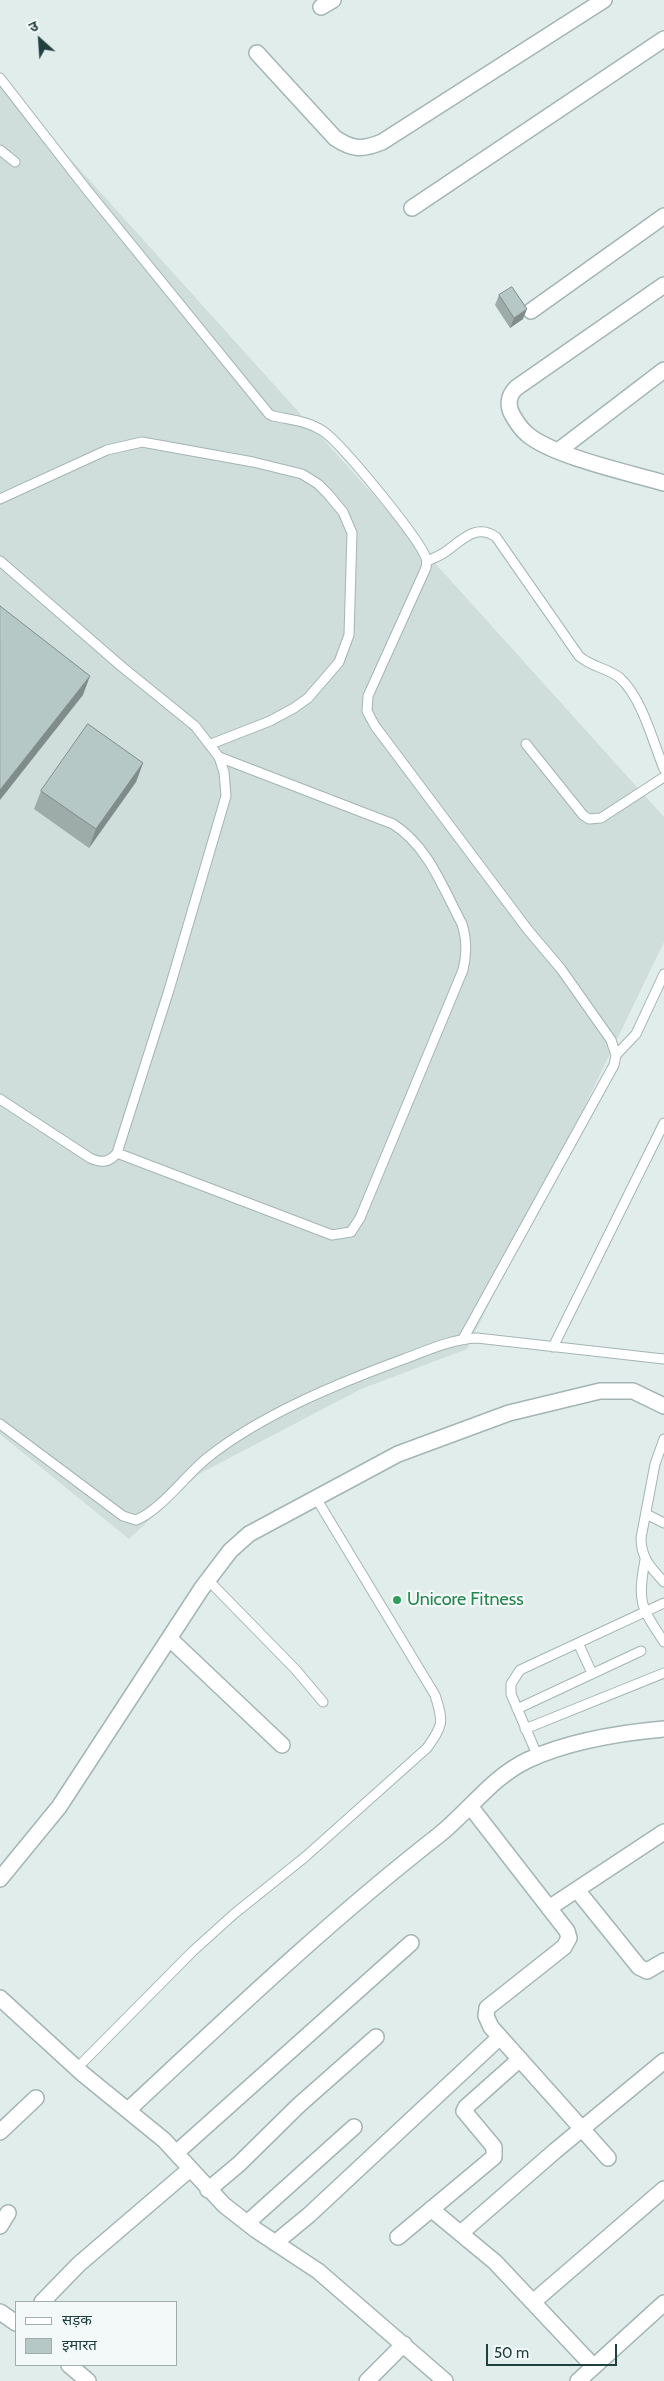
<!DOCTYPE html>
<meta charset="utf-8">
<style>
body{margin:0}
#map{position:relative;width:664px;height:2381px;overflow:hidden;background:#e1edeb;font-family:Cabin,"Noto Sans Devanagari",sans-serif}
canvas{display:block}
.legend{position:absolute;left:15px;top:2301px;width:162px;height:65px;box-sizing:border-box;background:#f2f9f8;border:1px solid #9eafae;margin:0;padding:6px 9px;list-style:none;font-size:15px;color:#203f3f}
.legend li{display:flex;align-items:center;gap:10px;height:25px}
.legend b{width:25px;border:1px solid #9eafae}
.north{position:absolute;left:15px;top:15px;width:50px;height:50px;-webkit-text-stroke:4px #f2f9f8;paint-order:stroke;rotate:334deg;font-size:14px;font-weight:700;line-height:20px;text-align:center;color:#203f3f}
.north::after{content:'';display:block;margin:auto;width:18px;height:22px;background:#203f3f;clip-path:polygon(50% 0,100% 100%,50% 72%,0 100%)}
.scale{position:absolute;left:486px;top:2344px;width:131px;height:22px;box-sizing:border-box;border:2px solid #203f3f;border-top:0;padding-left:6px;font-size:15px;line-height:18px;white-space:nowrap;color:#203f3f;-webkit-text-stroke:4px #f2f9f8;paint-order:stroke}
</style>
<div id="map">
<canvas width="664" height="2381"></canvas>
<ul class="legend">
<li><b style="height:6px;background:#fff"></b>सड़क</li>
<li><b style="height:14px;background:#b6c8c5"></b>इमारत</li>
</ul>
<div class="north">उ</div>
<div class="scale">50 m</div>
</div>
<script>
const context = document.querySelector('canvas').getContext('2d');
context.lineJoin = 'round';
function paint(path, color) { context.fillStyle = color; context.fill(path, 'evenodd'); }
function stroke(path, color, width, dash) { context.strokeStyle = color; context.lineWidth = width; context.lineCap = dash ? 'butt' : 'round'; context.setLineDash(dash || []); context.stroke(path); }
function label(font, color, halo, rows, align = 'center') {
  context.font = font + ' Cabin,sans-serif'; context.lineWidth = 4.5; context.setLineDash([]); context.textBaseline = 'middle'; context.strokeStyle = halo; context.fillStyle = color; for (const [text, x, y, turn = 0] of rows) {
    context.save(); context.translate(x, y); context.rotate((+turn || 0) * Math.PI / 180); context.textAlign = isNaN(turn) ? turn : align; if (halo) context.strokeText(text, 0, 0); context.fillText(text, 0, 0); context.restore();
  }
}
paint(new Path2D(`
 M 0,81 L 664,817 L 664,942 L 467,1349 L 361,1389 L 199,1474 L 129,1539 L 0,1434 Z`), '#cfdddb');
const service = new Path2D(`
 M 0,78 L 87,190 L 269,414 L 273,416 C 291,420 308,421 323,431 C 342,444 419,538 426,558 C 427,562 427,566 425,570 L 368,696 L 367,711 L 375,726 L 528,930 L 561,969 L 611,1040 L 616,1055 L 614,1065 L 463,1339
 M 0,150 L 15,162
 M 0,499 L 107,450 L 142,442 L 253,462 L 302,474 L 318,484 L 328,494 L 343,512 L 352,533 L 349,635 L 339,662 L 308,698 L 294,708 L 270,721 L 211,744
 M 0,561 L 121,666 L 195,726 L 219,757 L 224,772 L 226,796 L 169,990 L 117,1153 C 109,1163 101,1163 90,1158 L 0,1099
 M 427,561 C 434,558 442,555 448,550 C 464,538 477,524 496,537 L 579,656 C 591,667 608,668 620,678 C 642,698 653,742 664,769
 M 526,744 L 583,815 L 589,819 L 601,818 L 664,777
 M 616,1055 L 636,1034 L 664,974
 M 117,1153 L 332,1235 L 351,1232 L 360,1218 L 463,970 C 467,953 467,940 462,924 C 443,888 428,846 393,824 L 219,757
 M 553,1347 L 664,1123
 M 0,1424 L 123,1516 L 136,1520 C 160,1511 186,1475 207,1458 C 262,1414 339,1383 404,1359 C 428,1350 452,1339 477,1338 L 664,1359
 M 664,1439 L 655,1464 L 641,1538 C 641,1558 651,1568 664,1582
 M 646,1514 L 664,1523
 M 645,1560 C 637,1603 641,1607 664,1642
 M 208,1580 L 296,1670 L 323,1702
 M 578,1643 L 592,1673
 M 517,1709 L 641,1651
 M 525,1729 L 664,1673
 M 538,1757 L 511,1694 L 511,1684 L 520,1670 L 664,1603
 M 77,2068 L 193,1951 L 234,1914 L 305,1857 L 427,1748 C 443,1725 444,1723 435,1695 L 316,1498`);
const minor = new Path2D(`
 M 321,7 L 333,0
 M 257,53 L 335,138 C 353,150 362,150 382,142 L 604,0
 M 412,208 L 664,39
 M 664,285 L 516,388 C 508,396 507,406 513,416 C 517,423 521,429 527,434 C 552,456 630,473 664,483
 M 531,311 L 664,216
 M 558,451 L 664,370
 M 170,1639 L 282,1745
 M 470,1806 L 567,1931 L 569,1938 L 564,1947 L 487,2008 L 486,2016 L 491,2027 L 608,2158
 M 577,1890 L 639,1967 L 647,1971 L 664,1961
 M 549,1908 L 664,1832
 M 0,1998 L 83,2074 L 164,2140 L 224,2205 L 256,2230 L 318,2271 L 445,2381
 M 128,2110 C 229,2016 330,1920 439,1835 C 470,1810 492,1777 528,1760 C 569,1741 619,1733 664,1729
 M 0,2132 L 36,2098
 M 176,2153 L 411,1943
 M 208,2190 L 239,2164 L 299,2105 L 376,2037
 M 431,2209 L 495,2262 L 593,2366
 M 247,2223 L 354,2127
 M 0,2226 L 8,2213
 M 462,2232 L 555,2151 L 664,2061
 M 398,2237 L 494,2157 L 494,2147 L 464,2111 L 466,2107 L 520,2059
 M 275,2243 L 309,2215 L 500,2037
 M 42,2302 L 79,2264 L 190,2169
 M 533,2302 L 664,2189
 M 0,2312 L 16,2323
 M 69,2365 L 88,2381
 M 367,2381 L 404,2344
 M 578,2381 L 664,2303`);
const tertiary = new Path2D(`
 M 0,1879 L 59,1807 L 202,1588 L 230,1551 L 249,1534 L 398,1454 L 509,1413 L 600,1391 L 633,1391 L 664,1406`);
stroke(service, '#a3b5b4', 11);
stroke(minor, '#a3b5b4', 18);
stroke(tertiary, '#a3b5b4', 18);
stroke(service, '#fff', 9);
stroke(minor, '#fff', 15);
stroke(tertiary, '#fff', 15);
paint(new Path2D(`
 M 499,295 L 523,319 L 510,328 L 495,305 Z
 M 143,763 L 136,782 L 89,848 L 34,809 L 41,791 Z`), '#9daca9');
paint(new Path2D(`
 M 527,309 L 523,319 L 510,328 L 514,318 Z
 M 90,676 L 83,695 L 0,800 L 0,790 Z
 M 143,763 L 136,782 L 89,848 L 96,829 Z`), '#7f8c8a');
const building = new Path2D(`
 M 512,287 L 527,309 L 514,318 L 499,295 Z
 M 0,606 L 90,676 L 0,790 Z
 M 88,724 L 143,763 L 96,829 L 41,791 Z`);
paint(building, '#b6c8c5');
stroke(building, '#7f8c8a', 1);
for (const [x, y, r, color] of [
 [397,1600,5,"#2e9e5b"]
]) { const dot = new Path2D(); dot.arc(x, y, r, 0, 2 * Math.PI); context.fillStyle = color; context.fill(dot); stroke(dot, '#f2f9f8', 2); }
label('18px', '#27864d', '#f2f9f8', [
 ["Unicore Fitness",407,1600]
], 'left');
</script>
